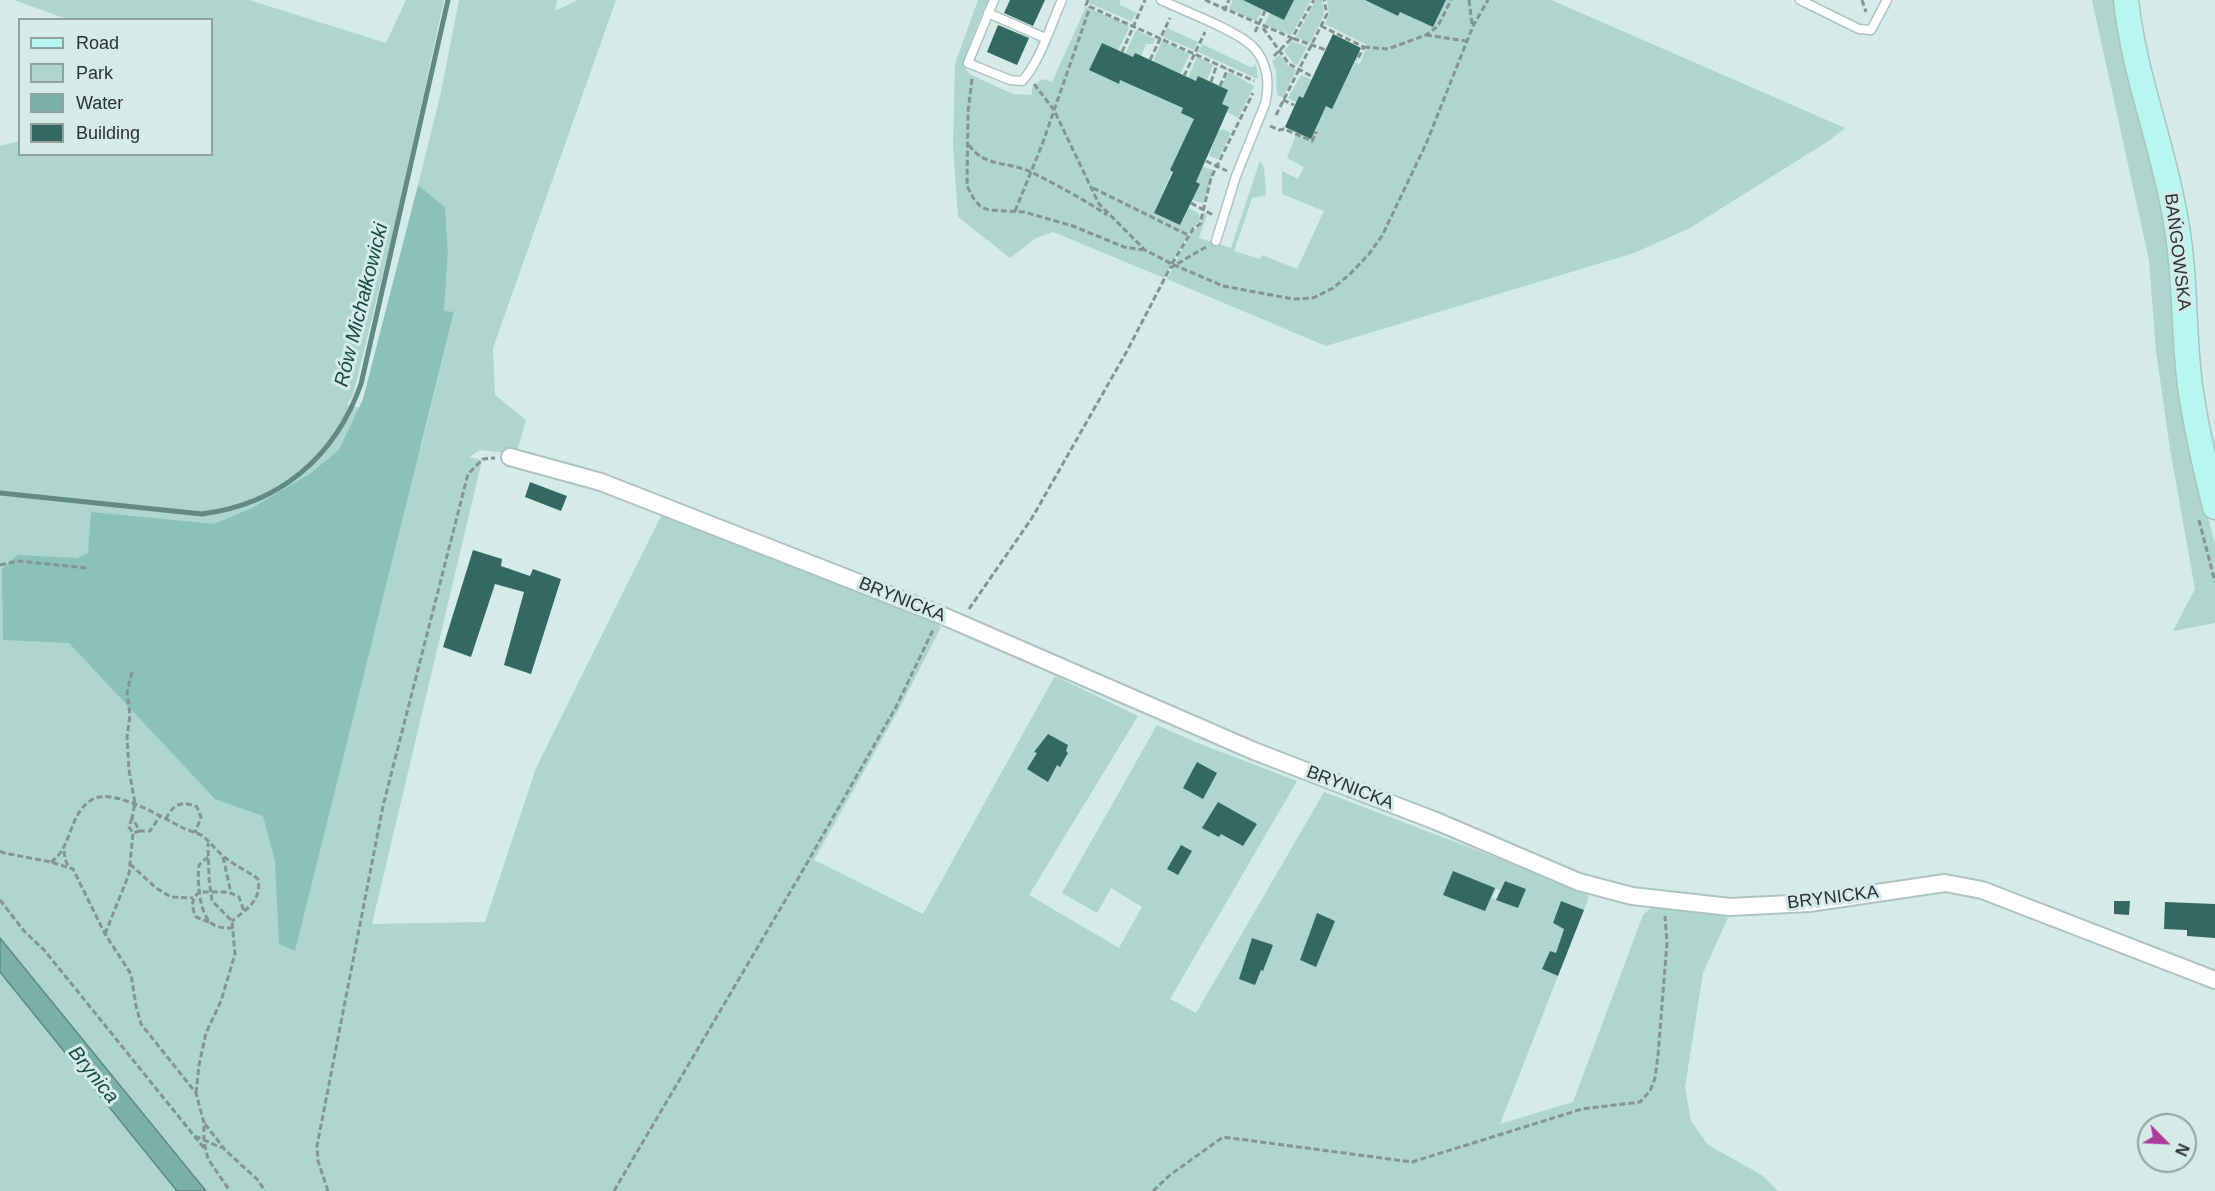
<!DOCTYPE html>
<meta charset="utf-8">
<style>
body{margin:0}
#map{position:relative;width:2215px;height:1191px;overflow:hidden;background:#d4ebe7;font-family:Helvetica,sans-serif}
canvas{display:block}
.legend{position:absolute;left:18px;top:18px;width:195px;height:138px;box-sizing:border-box;background:#d4ebe7;border:2px solid #90a19e;margin:0;padding:8px 10px;list-style:none;font-size:18px;color:#2a3331}
.legend li{display:flex;align-items:center;gap:12px;height:30px}
.legend b{width:30px;border:2px solid #90a19e}
.north{position:absolute;left:2137px;top:1113px;width:60px;height:60px;box-sizing:border-box;background:#d4ebe7;border:2px solid #90a19e;border-radius:50%;rotate:114deg;font-size:16px;font-weight:700;line-height:24px;text-align:center;color:#2a3331}
.north::after{content:'';display:block;margin:auto;width:21px;height:27px;background:#ab3c9a;clip-path:polygon(50% 0,100% 100%,50% 72%,0 100%)}
</style>
<div id="map">
<canvas width="2215" height="1191"></canvas>
<ul class="legend">
<li><b style="height:8px;background:#b7f6f1"></b>Road</li>
<li><b style="height:16px;background:#aed5ce"></b>Park</li>
<li><b style="height:16px;background:#79b0a7"></b>Water</li>
<li><b style="height:16px;background:#336962"></b>Building</li>
</ul>
<div class="north">N</div>
</div>
<script>
const context = document.querySelector('canvas').getContext('2d');
context.lineJoin = 'round';
function paint(path, color) { context.fillStyle = color; context.fill(path, 'evenodd'); }
function stroke(path, color, width, dash) { context.strokeStyle = color; context.lineWidth = width; context.lineCap = dash ? 'butt' : 'round'; context.setLineDash(dash || []); context.stroke(path); }
function label(font, color, halo, rows, align = 'center') {
  context.font = font + ' Helvetica,sans-serif'; context.lineWidth = 6; context.setLineDash([]); context.textBaseline = 'middle'; context.strokeStyle = halo; context.fillStyle = color; for (const [text, x, y, turn = 0] of rows) {
    context.save(); context.translate(x, y); context.rotate((+turn || 0) * Math.PI / 180); context.textAlign = isNaN(turn) ? turn : align; if (halo) context.strokeText(text, 0, 0); context.fillText(text, 0, 0); context.restore();
  }
}
paint(new Path2D(`
 M 14,0 L 249,0 L 386,43 L 406,0 L 444,0 L 394,229 L 353,395 L 347,405 L 386,413 L 421,447 L 454,313 L 444,311 L 448,252 L 445,207 L 418,185 L 441,92 L 459,0 L 557,0 L 555,11 L 578,0 L 616,0 L 493,348 L 495,395 L 526,420 L 516,454 L 480,450 L 469,457 L 482,460 L 372,924 L 485,922 L 536,768 L 665,508 L 924,615 L 941,627 L 899,709 L 814,860 L 923,914 L 1055,676 L 1138,716 L 1029,895 L 1119,948 L 1142,907 L 1111,888 L 1097,913 L 1062,893 L 1157,725 L 1195,742 L 1297,781 L 1170,999 L 1196,1013 L 1324,792 L 1497,858 L 1589,896 L 1584,910 L 1561,901 L 1553,923 L 1564,929 L 1559,942 L 1564,944 L 1561,952 L 1567,954 L 1566,958 L 1550,951 L 1542,969 L 1558,976 L 1500,1124 L 1573,1102 L 1643,915 L 1653,906 L 1730,913 L 1703,973 L 1685,1087 L 1691,1121 L 1708,1145 L 1762,1175 L 1778,1191 L 0,1191 L 0,146 L 19,141 L 20,154 L 212,154 L 212,20 L 67,19 ZM 1505,881 L 1526,889 L 1518,908 L 1492,898 L 1496,889 L 1500,890 Z
 M 978,0 L 988,0 C 982,13 965,52 965,65 C 965,70 969,73 973,76 L 1013,94 L 1032,95 L 1032,88 L 1042,79 L 1052,82 L 1086,7 L 1128,25 L 1129,28 L 1118,51 L 1102,43 L 1089,70 L 1118,84 L 1120,80 L 1183,108 L 1181,113 L 1194,119 L 1154,213 L 1180,225 L 1189,208 L 1199,214 L 1200,220 L 1189,233 L 1164,278 L 1053,232 L 1036,238 L 1010,258 L 958,217 L 953,145 L 955,64 Z
 M 1090,0 L 1120,0 L 1120,5 L 1137,13 L 1131,21 L 1089,3 Z
 M 1233,0 L 1251,0 L 1256,2 L 1255,6 L 1263,10 L 1256,21 L 1229,9 Z
 M 1294,0 L 1311,0 L 1291,35 L 1264,25 L 1270,13 L 1284,20 Z
 M 1316,0 L 1322,0 L 1324,14 L 1310,43 L 1296,37 Z
 M 1327,0 L 1365,0 L 1398,16 L 1400,12 L 1433,27 L 1446,0 L 1551,0 L 1845,128 L 1830,140 L 1690,228 L 1634,253 L 1326,346 L 1167,279 L 1191,233 L 1200,226 L 1204,213 L 1207,215 L 1199,238 L 1231,248 L 1260,161 L 1264,168 L 1266,195 L 1252,198 L 1234,251 L 1260,259 L 1262,255 L 1297,269 L 1324,211 L 1282,194 L 1282,171 L 1298,179 L 1304,167 L 1287,158 L 1297,132 L 1311,139 L 1326,106 L 1332,108 L 1355,62 L 1360,64 L 1367,45 L 1325,24 L 1329,14 Z
 M 2092,0 L 2117,0 L 2166,219 L 2190,450 L 2215,544 L 2215,623 L 2173,631 L 2195,589 L 2170,449 L 2156,351 L 2149,260 Z
 M 1167,28 L 1198,42 L 1194,50 L 1163,37 Z
 M 1136,30 L 1155,39 L 1153,44 L 1146,44 L 1141,56 L 1135,53 L 1133,57 L 1125,54 Z
 M 1162,41 L 1190,54 L 1180,74 L 1153,62 Z
 M 1292,41 L 1307,47 L 1297,65 L 1294,64 L 1284,51 Z
 M 1202,44 L 1250,67 L 1254,67 L 1256,64 L 1258,79 L 1198,52 Z
 M 1280,55 L 1288,66 L 1296,70 L 1283,97 L 1277,95 L 1276,70 L 1272,61 Z
 M 1197,57 L 1213,65 L 1207,80 L 1199,76 L 1196,81 L 1188,78 Z
 M 1229,72 L 1254,86 L 1238,118 L 1227,112 L 1229,107 L 1222,104 L 1228,90 L 1221,87 Z
 M 1301,75 L 1312,80 L 1303,98 L 1299,96 L 1296,102 L 1288,98 Z
 M 1223,129 L 1231,133 L 1218,159 L 1209,156 L 1218,131 Z
 M 1203,167 L 1214,170 L 1203,203 L 1192,200 L 1196,182 Z`), '#aed5ce');
paint(new Path2D(`
 M 418,185 L 445,207 L 448,252 L 444,311 L 454,312 L 295,951 L 279,944 L 275,861 L 263,816 L 215,799 L 69,643 L 3,640 L 2,569 L 17,555 L 77,558 L 88,553 L 91,512 L 214,524 L 252,508 L 311,473 L 339,450 L 363,399 Z`), '#8ac2b9');
const water = new Path2D(`
 M 0,938 L 206,1191 L 177,1191 L 0,972 Z`);
paint(water, '#79b0a7');
stroke(water, '#618a84', 1.5);
stroke(new Path2D(`
 M 0,493 L 202,514 C 280,504 335,457 361,384 L 448,0`), '#618a84', 5);
paint(new Path2D(`
 M 1010,0 L 1045,0 L 1033,26 L 1004,13 Z
 M 1243,0 L 1294,0 L 1284,20 Z
 M 1365,0 L 1446,0 L 1433,27 L 1400,12 L 1398,16 Z
 M 998,25 L 1029,38 L 1017,65 L 987,52 Z
 M 1333,34 L 1361,48 L 1332,109 L 1326,106 L 1311,139 L 1285,127 L 1299,96 L 1303,98 Z
 M 1102,43 L 1133,57 L 1135,53 L 1196,81 L 1198,76 L 1228,90 L 1222,104 L 1229,107 L 1196,182 L 1200,184 L 1180,225 L 1154,213 L 1173,172 L 1170,170 L 1194,119 L 1181,113 L 1183,108 L 1120,80 L 1119,84 L 1089,70 Z
 M 530,482 L 567,496 L 561,511 L 525,497 Z
 M 473,550 L 502,559 L 501,566 L 530,576 L 533,569 L 561,579 L 531,674 L 504,665 L 524,592 L 495,584 L 471,657 L 443,647 Z
 M 1048,734 L 1068,745 L 1066,751 L 1068,753 L 1060,767 L 1057,765 L 1048,782 L 1027,769 L 1037,753 L 1034,752 Z
 M 1197,762 L 1217,773 L 1203,799 L 1183,788 Z
 M 1218,802 L 1257,824 L 1243,846 L 1221,834 L 1219,837 L 1202,828 Z
 M 1181,845 L 1192,851 L 1178,875 L 1167,869 Z
 M 1453,871 L 1495,888 L 1485,911 L 1443,895 Z
 M 1505,881 L 1526,889 L 1518,908 L 1496,900 Z
 M 1561,901 L 1584,910 L 1558,976 L 1542,969 L 1550,951 L 1556,953 L 1564,929 L 1553,923 Z
 M 2114,901 L 2130,901 L 2129,915 L 2114,914 Z
 M 2165,902 L 2215,904 L 2215,938 L 2187,936 L 2187,930 L 2164,929 Z
 M 1317,913 L 1335,921 L 1316,967 L 1300,960 Z
 M 1252,938 L 1273,945 L 1263,971 L 1261,970 L 1255,985 L 1239,979 Z`), '#336962');
const lane = new Path2D(`
 M 994,0 L 968,63 L 1010,80 L 1022,81 C 1040,62 1051,24 1062,0
 M 1161,0 C 1184,11 1238,31 1253,47 C 1268,62 1270,85 1265,104 L 1236,176 L 1216,241
 M 1800,0 L 1859,29 L 1871,30 L 1887,0
 M 988,13 L 1045,38`);
const street = new Path2D(`
 M 510,457 L 601,482 L 941,615 L 1254,751 L 1436,821 L 1579,882 L 1632,896 L 1730,907 L 1809,903 L 1945,883 L 1982,890 L 2215,980`);
const secondary = new Path2D(`
 M 2126,0 C 2134,76 2164,147 2176,222 C 2186,276 2183,332 2190,386 C 2196,427 2205,467 2215,507`);
stroke(lane, '#adc3bf', 11);
stroke(street, '#adc3bf', 20);
stroke(secondary, '#adc3bf', 27);
stroke(new Path2D(`
 M 1088,0 L 1086,5 L 1254,81
 M 1205,0 L 1292,38 L 1314,0
 M 1469,0 L 1472,24
 M 1862,0 L 1866,12
 M 1224,11 L 1229,0
 M 1321,26 L 1364,47 L 1357,60 L 1356,60
 M 1263,28 L 1289,64 L 1313,77
 M 1255,32 L 1265,11
 M 1426,35 L 1466,41
 M 1364,47 L 1388,49 L 1426,35 L 1438,26 L 1451,0
 M 1122,52 L 1145,0
 M 1274,56 L 1292,38 L 1326,50
 M 1150,60 L 1170,18
 M 1184,76 L 1205,32
 M 972,79 L 968,112 L 967,186 L 974,199 L 981,207 L 989,210 L 1024,212 L 1073,226 L 1124,247 L 1143,250
 M 1211,82 L 1217,64
 M 1034,84 L 1054,110 L 1099,204 L 1145,250 L 1172,264 L 1223,286 L 1293,299 L 1313,298 L 1333,288 L 1349,275 L 1369,254 L 1382,236 L 1426,144 L 1473,26 L 1488,0
 M 1220,86 L 1228,69
 M 1283,100 L 1294,105
 M 1276,115 L 1327,14 L 1324,0
 M 1270,126 L 1279,130 L 1284,129 L 1312,141 L 1316,133 L 1314,132
 M 969,145 C 985,168 1008,161 1031,172 C 1057,185 1083,199 1107,215
 M 1206,161 L 1227,171
 M 1093,188 L 1188,235
 M 1191,203 L 1213,215
 M 1015,211 L 1042,145 L 1090,7
 M 1172,264 L 1193,229 L 1200,224 L 1211,178 L 1253,93
 M 2199,520 L 2215,582
 M 0,565 L 18,561 L 87,568
 M 969,609 L 1032,518 L 1127,351 L 1170,268 L 1206,247
 M 132,672 L 127,692 L 130,715 L 127,737 L 129,770 L 135,803 L 132,818 L 140,831 L 150,831 L 160,816
 M 132,818 L 129,827 L 133,833 L 140,831
 M 166,819 C 173,804 182,800 197,807 L 201,817 L 195,833
 M 0,851 L 4,853 L 51,862 L 73,869 L 105,934 L 131,974 L 136,1006 L 141,1024 L 196,1093 L 204,1123 L 204,1142 L 208,1159 L 230,1191
 M 64,851 L 65,859 L 69,868
 M 208,857 L 199,865 C 197,879 199,913 211,923 C 218,928 225,928 233,928
 M 223,857 L 231,893
 M 51,862 C 73,847 68,813 93,799 C 114,788 164,818 183,828 C 189,831 199,833 204,837 C 212,844 218,853 227,859 C 237,867 248,871 258,879 C 262,900 247,909 232,921
 M 130,864 L 156,888 L 171,897 L 193,898
 M 0,900 L 24,931 L 45,951 L 204,1148
 M 209,922 L 196,917 C 191,906 191,900 199,892 L 228,892 L 239,897 L 244,911
 M 105,934 L 129,874 L 133,833
 M 196,1093 L 199,1065 L 206,1033 L 221,1001 L 235,954 L 232,921 L 212,901 L 209,879 L 208,843
 M 205,1124 L 226,1151 L 257,1179 L 265,1191
 M 195,1136 L 222,1148
 M 328,1191 L 318,1161 L 317,1146 L 383,806 L 468,474 L 483,459 L 495,458
 M 614,1191 L 799,877 L 896,707 L 933,630
 M 1153,1191 L 1170,1175 L 1223,1137 L 1412,1162 L 1582,1109 L 1640,1102 L 1650,1091 L 1655,1078 L 1658,1055 L 1667,943 L 1665,916`), '#849491', 3, [6, 3]);
stroke(lane, '#fff', 8);
stroke(street, '#fff', 16);
stroke(secondary, '#b7f6f1', 24);
label('18px', '#2a3331', '#d4ebe7', [
 ["BAŃGOWSKA",2177,252,83],
 ["BRYNICKA",902,600,22],
 ["BRYNICKA",1350,788,21],
 ["BRYNICKA",1833,898,-7]
]);
label('italic 20px', '#174943', '#d4ebe7', [
 ["Rów Michałkowicki",362,305,-76],
 ["Brynica",93,1075,51]
]);
</script>
